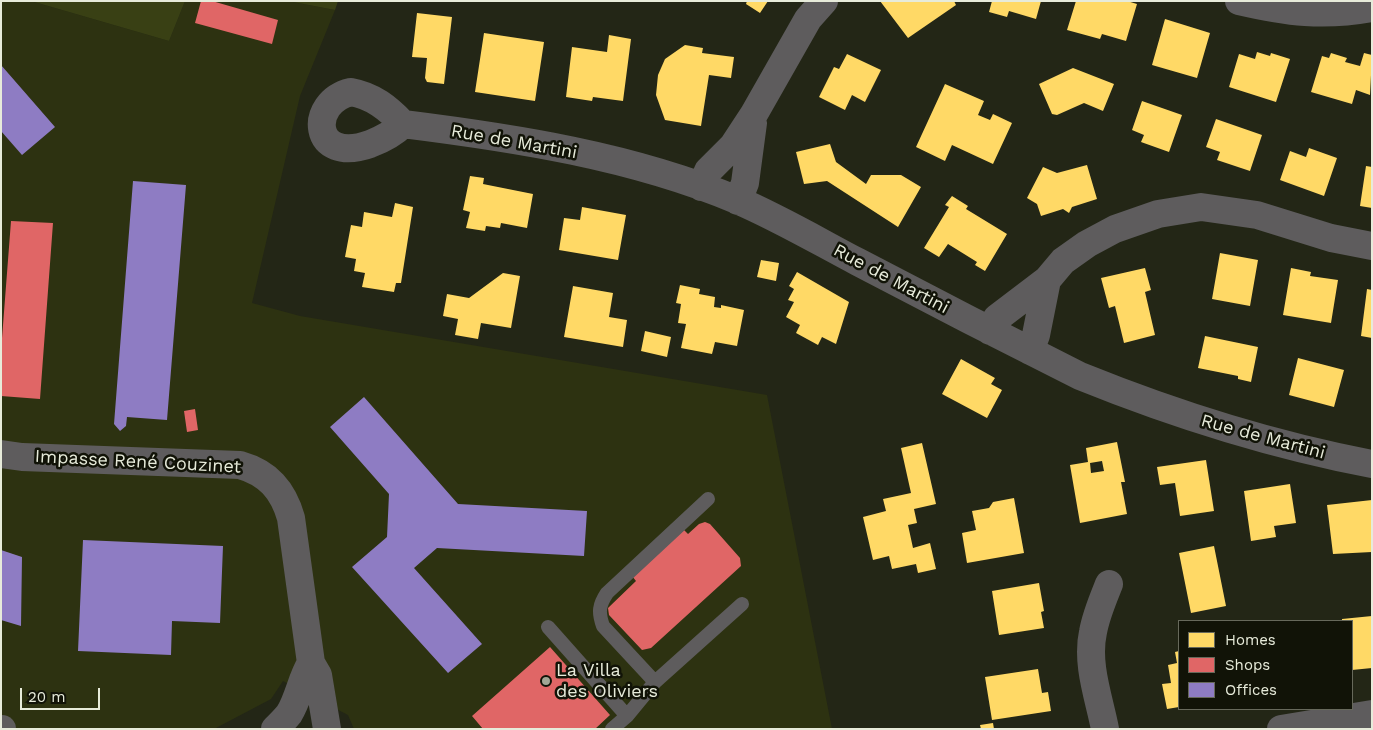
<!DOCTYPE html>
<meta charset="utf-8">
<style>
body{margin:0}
#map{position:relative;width:1373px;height:730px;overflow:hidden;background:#232616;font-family:"Work Sans",sans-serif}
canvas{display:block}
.frame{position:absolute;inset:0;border:2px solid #e7ebda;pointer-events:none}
.legend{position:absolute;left:1178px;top:620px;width:175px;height:90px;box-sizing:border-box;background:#111307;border:1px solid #67695b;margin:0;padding:6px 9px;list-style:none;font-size:15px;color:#e7ebda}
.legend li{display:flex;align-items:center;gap:10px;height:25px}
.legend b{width:25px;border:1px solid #67695b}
.scale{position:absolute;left:20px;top:688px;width:80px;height:22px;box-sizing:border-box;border:2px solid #e7ebda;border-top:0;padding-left:6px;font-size:15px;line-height:18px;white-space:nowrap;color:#e7ebda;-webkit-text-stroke:4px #111307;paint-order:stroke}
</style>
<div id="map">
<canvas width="1373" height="730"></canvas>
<div class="frame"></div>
<ul class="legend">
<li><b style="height:14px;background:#ffd966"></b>Homes</li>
<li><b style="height:14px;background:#e06666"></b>Shops</li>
<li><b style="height:14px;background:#8e7cc3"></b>Offices</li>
</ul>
<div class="scale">20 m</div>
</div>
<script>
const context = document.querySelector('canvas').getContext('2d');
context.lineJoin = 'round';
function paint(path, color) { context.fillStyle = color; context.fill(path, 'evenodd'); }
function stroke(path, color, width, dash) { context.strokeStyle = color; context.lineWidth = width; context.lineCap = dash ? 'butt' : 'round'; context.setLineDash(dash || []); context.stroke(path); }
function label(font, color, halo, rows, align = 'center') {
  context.font = font + ' "Work Sans",sans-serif'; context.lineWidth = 5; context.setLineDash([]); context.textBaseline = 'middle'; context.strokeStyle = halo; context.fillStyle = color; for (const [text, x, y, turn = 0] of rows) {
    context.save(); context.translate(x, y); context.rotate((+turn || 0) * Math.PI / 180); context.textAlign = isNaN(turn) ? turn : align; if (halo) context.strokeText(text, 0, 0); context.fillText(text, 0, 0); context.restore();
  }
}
paint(new Path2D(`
 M 1,1 L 31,1 L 169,41 L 185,1 L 288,1 L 335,10 L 300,96 L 252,303 L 300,316 L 767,395 L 832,729 L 354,729 L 348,715 L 283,681 L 271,699 L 214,729 L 1,729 Z`), '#2d3211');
paint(new Path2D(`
 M 31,1 L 185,1 L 169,41 Z
 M 288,1 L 338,1 L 335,10 Z`), '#394014');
paint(new Path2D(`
 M 747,1 L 768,1 L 760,13 L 746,4 Z
 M 880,1 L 954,1 L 956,5 L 908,38 Z
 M 992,1 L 1041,1 L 1036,19 L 1009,11 L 1007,17 L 989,12 Z
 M 1076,1 L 1127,1 L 1137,4 L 1126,41 L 1102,34 L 1100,39 L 1067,30 Z
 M 417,13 L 452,17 L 444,84 L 427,82 L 425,78 L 427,58 L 412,57 Z
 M 1165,19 L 1210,33 L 1197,78 L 1152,65 Z
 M 484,33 L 544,42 L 535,101 L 475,92 Z
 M 609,35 L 631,39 L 623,101 L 593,97 L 592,101 L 566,97 L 572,47 L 607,52 Z
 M 685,45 L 703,48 L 702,53 L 734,57 L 731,78 L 709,75 L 701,126 L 665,120 L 656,95 L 658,75 L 665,59 Z
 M 1257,52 L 1270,56 L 1271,53 L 1290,59 L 1276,102 L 1229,87 L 1239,54 L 1255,59 Z
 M 1331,53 L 1347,58 L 1345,62 L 1360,66 L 1364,53 L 1372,55 L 1370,95 L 1356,90 L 1352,104 L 1311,92 L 1322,56 L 1329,58 Z
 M 847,54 L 881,70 L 865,102 L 852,95 L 845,110 L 819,97 L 834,67 L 839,69 Z
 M 1073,68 L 1114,84 L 1103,111 L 1084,103 L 1057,115 L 1052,114 L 1039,84 Z
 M 945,84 L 984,101 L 978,115 L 990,120 L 993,114 L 1012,123 L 993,164 L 952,145 L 945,161 L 916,147 Z
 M 1142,101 L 1182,115 L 1169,152 L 1141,142 L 1144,135 L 1132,130 Z
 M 1216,119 L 1262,135 L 1250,171 L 1217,160 L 1220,152 L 1206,147 Z
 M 830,144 L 836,162 L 866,184 L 871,175 L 901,175 L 921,187 L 898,227 L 827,181 L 804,184 L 796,152 Z
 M 1309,148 L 1337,158 L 1324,196 L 1280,180 L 1290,151 L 1306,157 Z
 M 1087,165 L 1097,199 L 1072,207 L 1069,213 L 1063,209 L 1041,216 L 1037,204 L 1027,198 L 1043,167 L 1057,173 Z
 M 1366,166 L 1372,167 L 1372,208 L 1360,206 Z
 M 470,176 L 484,178 L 483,184 L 533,194 L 527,228 L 501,223 L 500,228 L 486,226 L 485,231 L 466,228 L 470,212 L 463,210 Z
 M 952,196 L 968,206 L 966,209 L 1007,234 L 985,271 L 975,265 L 977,262 L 948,244 L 939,257 L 924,248 L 949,207 L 945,205 Z
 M 395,203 L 413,207 L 401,283 L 396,283 L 394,292 L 362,287 L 365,273 L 354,271 L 356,259 L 345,257 L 351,225 L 362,227 L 364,212 L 392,217 Z
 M 582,207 L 626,215 L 618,260 L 559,250 L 564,218 L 580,220 Z
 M 1220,253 L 1258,260 L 1250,306 L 1212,299 Z
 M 761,260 L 779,263 L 776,281 L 757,277 Z
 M 1145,268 L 1151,290 L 1145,292 L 1155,335 L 1124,343 L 1115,306 L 1109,308 L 1101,278 Z
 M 1291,268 L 1311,272 L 1310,276 L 1338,280 L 1331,323 L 1283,315 Z
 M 797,272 L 849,302 L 836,344 L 822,337 L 818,345 L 796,333 L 800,325 L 786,317 L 794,302 L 788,300 L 794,289 L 789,286 Z
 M 503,273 L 520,276 L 511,328 L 481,323 L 478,339 L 455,335 L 458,319 L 443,316 L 447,294 L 469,298 Z
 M 680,285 L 700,289 L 699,294 L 715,297 L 714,307 L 721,308 L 721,305 L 744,310 L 737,346 L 715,342 L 712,354 L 681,348 L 686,324 L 678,323 L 681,304 L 676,303 Z
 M 573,286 L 613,293 L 609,317 L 627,320 L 623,347 L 564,337 Z
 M 1367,289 L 1372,290 L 1372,338 L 1361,336 Z
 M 645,331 L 671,337 L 667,357 L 641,351 Z
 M 1205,336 L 1258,347 L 1251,382 L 1238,379 L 1238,376 L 1198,368 Z
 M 1298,358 L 1344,370 L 1334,407 L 1289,395 Z
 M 961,359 L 995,378 L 991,384 L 1002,390 L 987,418 L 942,394 Z
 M 1117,442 L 1125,482 L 1121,482 L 1127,514 L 1080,523 L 1070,465 L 1088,462 L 1086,448 ZM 1102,461 L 1104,471 L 1091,473 L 1090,463 Z
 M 922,443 L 936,504 L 914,509 L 917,523 L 908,525 L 913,548 L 930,543 L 936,569 L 918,573 L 916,564 L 892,569 L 889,556 L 873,560 L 863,517 L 886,511 L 883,499 L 911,493 L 901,448 Z
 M 1206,460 L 1214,511 L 1180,516 L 1175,483 L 1160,485 L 1157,467 Z
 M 1290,484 L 1296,523 L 1274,526 L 1276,537 L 1251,541 L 1244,491 Z
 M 1014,498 L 1024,553 L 967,563 L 962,533 L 976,530 L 972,511 L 989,508 L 993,502 Z
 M 1372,500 L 1372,552 L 1333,554 L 1327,505 Z
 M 1214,546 L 1226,606 L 1191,613 L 1179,553 Z
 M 1039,583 L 1044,611 L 1041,612 L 1044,628 L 999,635 L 992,591 Z
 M 1372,616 L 1372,668 L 1352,670 L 1352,621 L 1342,621 L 1342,619 Z
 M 1179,651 L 1179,707 L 1167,709 L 1162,684 L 1171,683 L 1168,665 L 1177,663 L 1175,652 Z
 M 1038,669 L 1042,693 L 1048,692 L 1051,711 L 992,720 L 985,677 Z
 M 993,723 L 994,729 L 981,729 L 980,725 Z`), '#ffd966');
paint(new Path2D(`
 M 201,1 L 212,1 L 278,20 L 272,44 L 195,23 Z
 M 11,221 L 53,223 L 40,399 L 1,396 L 1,351 Z
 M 195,409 L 198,430 L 187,432 L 184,411 Z
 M 705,522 L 710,524 L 740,558 L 741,566 L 651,648 L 642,650 L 609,615 L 608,608 L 636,581 L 632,576 L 684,530 L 688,534 L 699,524 Z
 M 550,647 L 610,715 L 595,729 L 483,729 L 472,716 Z`), '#e06666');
paint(new Path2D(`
 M 1,65 L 55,127 L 22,155 L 1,131 Z
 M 133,181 L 186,185 L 167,420 L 127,417 L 126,426 L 120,431 L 114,424 Z
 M 364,397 L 458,504 L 587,511 L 584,556 L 437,548 L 414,568 L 482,644 L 448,673 L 352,567 L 387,537 L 389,494 L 330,427 Z
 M 83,540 L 223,546 L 220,623 L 172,621 L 171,655 L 78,651 Z
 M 1,550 L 22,557 L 21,626 L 1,620 Z`), '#8e7cc3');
stroke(new Path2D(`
 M 548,627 L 627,716
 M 655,682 L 603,626 C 598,612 599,605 607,593 L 708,499
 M 612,729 L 627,716 L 655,682 L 742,604`), '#5e5c5d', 14);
stroke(new Path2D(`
 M 1239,1 C 1287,12 1323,17 1372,8
 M 351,92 C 373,96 388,108 403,124 C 393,134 383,139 370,144 C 311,165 308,102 351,92 Z
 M 403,124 C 515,138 632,156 737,200 C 779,218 818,241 858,262 C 932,301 1006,339 1080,376 C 1174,414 1272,445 1372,464
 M 701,187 L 708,171 L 733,146 L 754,114 L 808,19 L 824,1
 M 738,201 L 745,183 L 753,123
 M 990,331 L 997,318 L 1047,280 L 1063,261 L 1087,244 L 1115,229 L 1158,214 L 1201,207 L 1257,215 L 1331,238 L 1372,246
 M 1030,351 L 1036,335 L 1047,280
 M 1,454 L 22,457 L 240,465 C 268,473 283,490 291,518 L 311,663 L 318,675 L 327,729
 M 275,729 C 280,724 285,719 289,714 C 299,698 301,679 311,663
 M 1105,729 C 1099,698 1086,664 1093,632 C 1096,615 1103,599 1109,584
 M 1281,729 L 1372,714`), '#5e5c5d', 28);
stroke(new Path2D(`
 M 1,729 L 2,729`), '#5f5d5d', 28);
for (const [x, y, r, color] of [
 [546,681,5,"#a2a695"]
]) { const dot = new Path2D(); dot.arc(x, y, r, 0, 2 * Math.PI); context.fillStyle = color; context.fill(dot); stroke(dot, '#111307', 2); }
label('18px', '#e7ebda', '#111307', [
 ["Rue de Martini",514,142,10],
 ["Rue de Martini",891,279,28],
 ["Rue de Martini",1263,437,15],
 ["Impasse René Couzinet",138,462,3]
]);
label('18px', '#e7ebda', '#111307', [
 ["La Villa",556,671],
 ["des Oliviers",556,692]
], 'left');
</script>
